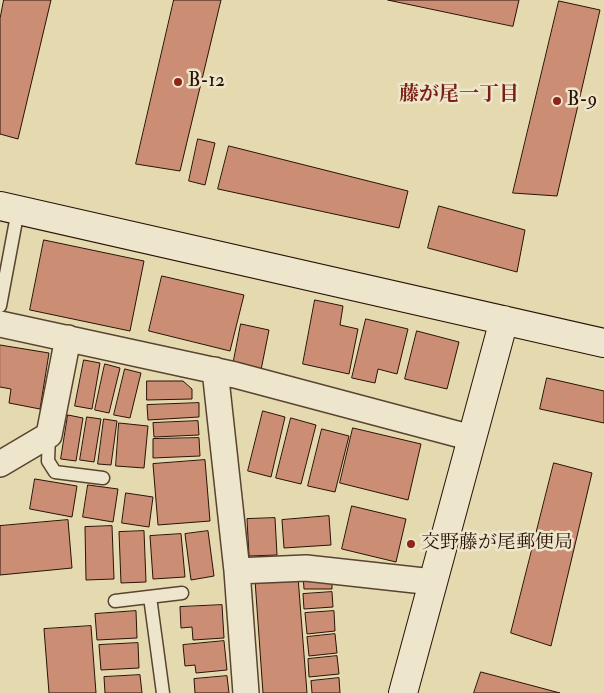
<!DOCTYPE html>
<meta charset="utf-8">
<style>
body{margin:0}
canvas{display:block;background:#e5d9b0}
</style>
<canvas width="604" height="693"></canvas>
<script>
const context = document.querySelector('canvas').getContext('2d');
context.lineJoin = 'round';
function paint(path, color) { context.fillStyle = color; context.fill(path, 'evenodd'); }
function stroke(path, color, width, dash) { context.strokeStyle = color; context.lineWidth = width; context.lineCap = dash ? 'butt' : 'round'; context.setLineDash(dash || []); context.stroke(path); }
function label(font, color, halo, rows, align = 'center') {
  context.font = font + ' "IM FELL Double Pica","Noto Serif JP",serif'; context.lineWidth = 5; context.setLineDash([]); context.textBaseline = 'middle'; context.strokeStyle = halo; context.fillStyle = color; for (const [text, x, y, turn = 0] of rows) {
    context.save(); context.translate(x, y); context.rotate((+turn || 0) * Math.PI / 180); context.textAlign = isNaN(turn) ? turn : align; if (halo) context.strokeText(text, 0, 0); context.fillText(text, 0, 0); context.restore();
  }
}
const building = new Path2D(`
 M 4,0 L 51,0 L 18,139 L 0,134 L 0,19 Z
 M 174,0 L 221,0 L 180,171 L 136,164 Z
 M 388,0 L 519,0 L 513,26 Z
 M 559,1 L 600,10 L 557,196 L 513,193 Z
 M 198,139 L 215,143 L 205,185 L 189,181 Z
 M 229,146 L 408,191 L 399,228 L 218,189 Z
 M 439,206 L 525,230 L 517,272 L 428,248 Z
 M 44,240 L 144,261 L 130,331 L 30,310 Z
 M 162,276 L 244,295 L 230,351 L 149,331 Z
 M 315,300 L 343,306 L 340,325 L 358,329 L 349,374 L 303,364 Z
 M 366,319 L 408,329 L 397,374 L 378,369 L 375,383 L 352,378 Z
 M 241,324 L 269,330 L 261,370 L 233,365 Z
 M 417,331 L 459,342 L 447,389 L 405,379 Z
 M 0,345 L 49,353 L 40,409 L 9,403 L 11,389 L 0,387 Z
 M 84,360 L 100,363 L 92,409 L 75,406 Z
 M 105,364 L 120,368 L 109,413 L 95,410 Z
 M 125,369 L 141,373 L 130,418 L 114,415 Z
 M 547,378 L 604,391 L 604,423 L 540,409 Z
 M 147,381 L 183,381 L 192,389 L 192,399 L 147,400 Z
 M 199,403 L 199,417 L 148,420 L 147,405 Z
 M 263,411 L 285,417 L 271,477 L 248,471 Z
 M 68,415 L 83,418 L 76,461 L 61,459 Z
 M 87,417 L 101,419 L 94,462 L 80,460 Z
 M 291,418 L 316,425 L 301,484 L 276,478 Z
 M 104,419 L 117,421 L 111,465 L 98,464 Z
 M 198,421 L 199,435 L 154,437 L 153,423 Z
 M 119,423 L 148,426 L 144,468 L 116,466 Z
 M 353,428 L 421,444 L 408,500 L 340,483 Z
 M 322,429 L 349,436 L 335,492 L 308,486 Z
 M 199,438 L 200,456 L 153,458 L 153,439 Z
 M 205,460 L 210,521 L 158,525 L 153,464 Z
 M 554,463 L 592,473 L 551,646 L 511,633 Z
 M 35,479 L 77,486 L 72,517 L 30,509 Z
 M 88,485 L 118,489 L 113,522 L 83,517 Z
 M 126,493 L 153,497 L 149,527 L 122,523 Z
 M 352,506 L 406,519 L 396,562 L 342,549 Z
 M 329,516 L 331,545 L 284,548 L 282,520 Z
 M 275,518 L 277,555 L 249,556 L 247,519 Z
 M 68,520 L 72,568 L 0,575 L 0,526 Z
 M 112,526 L 114,579 L 86,580 L 85,527 Z
 M 144,531 L 146,582 L 121,583 L 119,532 Z
 M 208,531 L 214,576 L 191,580 L 185,534 Z
 M 181,534 L 185,577 L 153,579 L 150,536 Z
 M 332,574 L 332,589 L 304,589 L 303,575 Z
 M 298,577 L 307,693 L 263,693 L 255,580 Z
 M 332,592 L 333,607 L 304,609 L 303,594 Z
 M 222,605 L 224,638 L 193,640 L 192,627 L 181,628 L 180,607 Z
 M 136,611 L 137,638 L 97,640 L 95,614 Z
 M 334,611 L 335,631 L 307,634 L 305,613 Z
 M 91,626 L 96,693 L 49,693 L 44,629 Z
 M 335,634 L 337,653 L 309,656 L 307,637 Z
 M 224,641 L 227,670 L 196,673 L 195,665 L 185,666 L 183,645 Z
 M 138,643 L 139,668 L 101,670 L 99,645 Z
 M 337,656 L 339,674 L 309,677 L 308,659 Z
 M 481,672 L 560,693 L 474,693 Z
 M 140,675 L 142,693 L 105,693 L 104,677 Z
 M 227,676 L 229,693 L 195,693 L 194,679 Z
 M 339,678 L 340,693 L 312,693 L 311,681 Z`);
paint(building, '#cc8d75');
stroke(building, '#291307', 1);
const lane = new Path2D(`
 M 0,306 L 18,210
 M 49,435 L 48,461 L 55,472 L 103,478
 M 150,597 L 163,693
 M 115,601 L 182,593`);
const street = new Path2D(`
 M 0,324 L 235,375 L 472,438
 M 215,370 L 237,571 L 246,693
 M 0,464 L 49,435 L 68,338
 M 237,571 L 306,568 L 433,582`);
const secondary = new Path2D(`
 M 0,206 L 604,343
 M 403,693 L 504,320`);
stroke(lane, '#584431', 15);
stroke(street, '#584431', 28);
stroke(secondary, '#291307', 30);
stroke(lane, '#eee6cc', 12);
stroke(street, '#eee6cc', 25);
stroke(secondary, '#eee6cc', 28);
for (const [x, y, r, color] of [
 [178,82,5,"#8f2418"],
 [557,101,5,"#8f2418"],
 [411,544,5,"#8f2418"]
]) { const dot = new Path2D(); dot.arc(x, y, r, 0, 2 * Math.PI); context.fillStyle = color; context.fill(dot); stroke(dot, '#eee6cc', 2); }
label('19px', '#291307', '#eee6cc', [
 ["B-12",188,82],
 ["B-9",567,101],
 ["交野藤が尾郵便局",421,544]
], 'left');
label('bold 20px', '#7a1f14', '#eee6cc', [
 ["藤が尾一丁目",459,96]
]);
</script>
